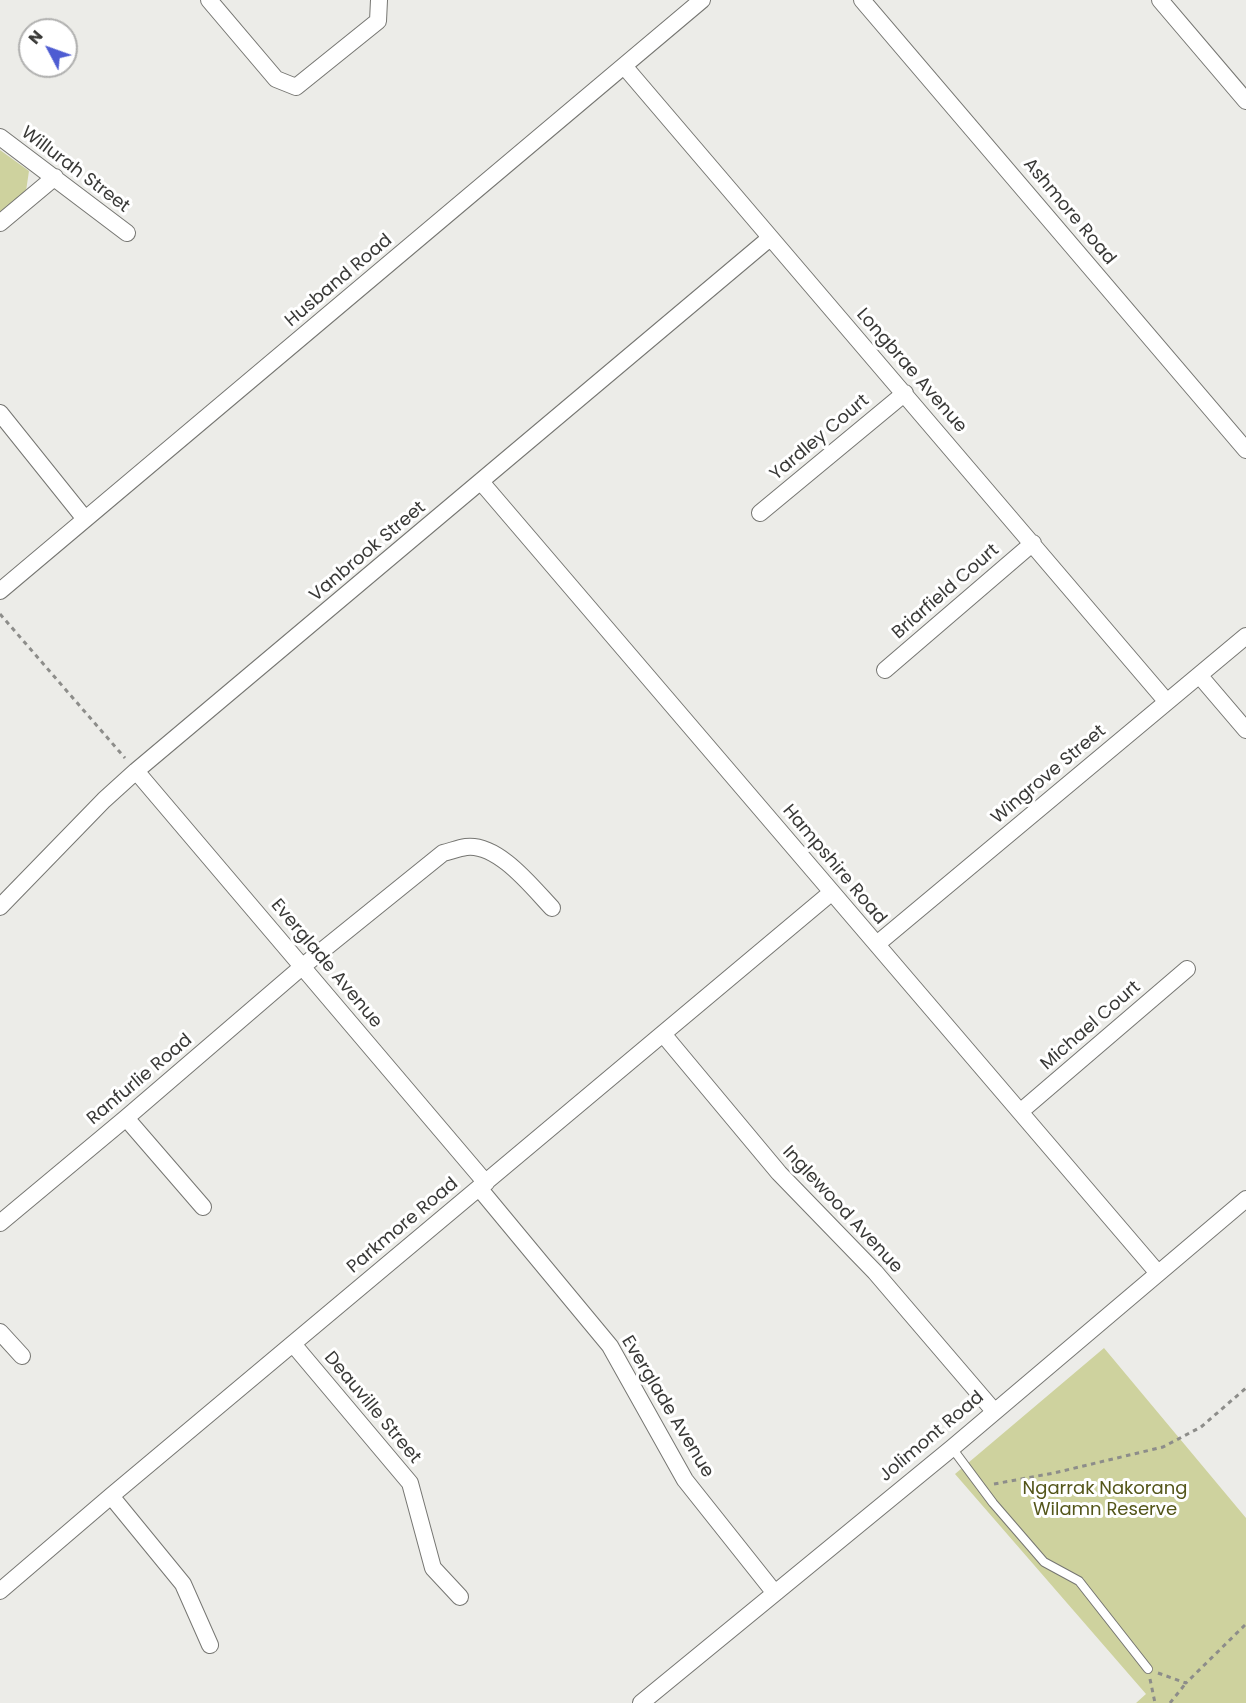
<!DOCTYPE html>
<style>
body{margin:0}
#map{position:relative;width:1246px;height:1703px;overflow:hidden;background:#ecece8;font-family:Poppins,sans-serif}
canvas{display:block}
.north{position:absolute;left:18px;top:18px;width:60px;height:60px;box-sizing:border-box;background:#fff;border:2px solid #b0b0af;border-radius:50%;rotate:311deg;font-size:16px;font-weight:700;line-height:24px;text-align:center;color:#393937}
.north::after{content:'';display:block;margin:auto;width:21px;height:27px;background:#4e5cd2;clip-path:polygon(50% 0,100% 100%,50% 72%,0 100%)}
</style>
<div id="map">
<canvas width="1246" height="1703"></canvas>
<div class="north">N</div>
</div>
<script>
const context = document.querySelector('canvas').getContext('2d');
context.lineJoin = 'round';
function paint(path, color) { context.fillStyle = color; context.fill(path, 'evenodd'); }
function stroke(path, color, width, dash) { context.strokeStyle = color; context.lineWidth = width; context.lineCap = dash ? 'butt' : 'round'; context.setLineDash(dash || []); context.stroke(path); }
function label(font, color, halo, rows, align = 'center') {
  context.font = font + ' Poppins,sans-serif'; context.lineWidth = 6; context.setLineDash([]); context.textBaseline = 'middle'; context.strokeStyle = halo; context.fillStyle = color; for (const [text, x, y, turn = 0] of rows) {
    context.save(); context.translate(x, y); context.rotate((+turn || 0) * Math.PI / 180); context.textAlign = isNaN(turn) ? turn : align; if (halo) context.strokeText(text, 0, 0); context.fillText(text, 0, 0); context.restore();
  }
}
paint(new Path2D(`
 M 0,150 L 29,171 L 26,191 L 0,212 Z
 M 1104,1348 L 1246,1518 L 1246,1703 L 1136,1703 L 1146,1694 L 955,1474 Z`), '#ced29e');
const service = new Path2D(`
 M 952,1448 L 993,1503 L 1044,1562 L 1079,1581 L 1148,1669`);
const minor = new Path2D(`
 M 209,0 L 276,79 L 296,87 L 378,21 L 379,0
 M 862,0 L 1246,450
 M 1160,0 L 1246,101
 M 624,66 L 1167,702
 M 0,137 L 127,233
 M 0,223 L 55,177
 M 0,413 L 85,519
 M 482,483 L 1157,1272
 M 760,513 L 905,393
 M 0,591 L 702,0
 M 885,670 L 1033,543
 M 1199,675 L 1246,730
 M 136,771 L 486,1183
 M 0,907 L 104,800 L 136,771 L 770,238
 M 877,944 L 1246,636
 M 663,1034 L 779,1173 L 875,1272 L 994,1411
 M 1020,1112 L 1187,969
 M 126,1118 L 203,1207
 M 479,1188 L 610,1346 L 685,1480 L 774,1592
 M 0,1223 L 126,1118 L 303,966 L 443,853 C 451,851 459,848 466,847 C 498,843 532,887 552,908
 M 0,1332 L 22,1356
 M 293,1344 L 410,1483 L 433,1568 L 460,1597
 M 111,1496 L 183,1584 L 210,1645
 M 0,1591 L 111,1496 L 832,892
 M 641,1703 L 952,1448 L 1246,1199`);
stroke(service, '#767672', 10);
stroke(minor, '#767672', 18);
stroke(new Path2D(`
 M 0,614 L 125,758
 M 994,1484 L 1054,1473 L 1163,1447 L 1201,1427 L 1246,1388
 M 1158,1673 L 1186,1683 L 1246,1624
 M 1150,1679 L 1155,1703
 M 1170,1703 L 1186,1683`), '#8d8d8a', 3, [4.5, 4.5]);
stroke(service, '#fff', 8);
stroke(minor, '#fff', 16);
label('18px', '#393937', '#fff', [
 ["Willurah Street",75,170,37],
 ["Ashmore Road",1069,212,50],
 ["Husband Road",339,281,-40],
 ["Longbrae Avenue",911,371,49],
 ["Yardley Court",820,438,-40],
 ["Vanbrook Street",368,552,-40],
 ["Briarfield Court",946,592,-41],
 ["Wingrove Street",1049,775,-40],
 ["Hampshire Road",834,865,50],
 ["Everglade Avenue",326,964,50],
 ["Michael Court",1091,1026,-41],
 ["Ranfurlie Road",140,1080,-40],
 ["Inglewood Avenue",842,1210,47],
 ["Parkmore Road",403,1226,-40],
 ["Everglade Avenue",667,1407,59],
 ["Deauville Street",372,1408,50],
 ["Jolimont Road",932,1437,-40]
]);
label('18px', '#54561a', '#fff', [
 ["Ngarrak Nakorang",1105,1489],
 ["Wilamn Reserve",1105,1510]
]);
</script>
